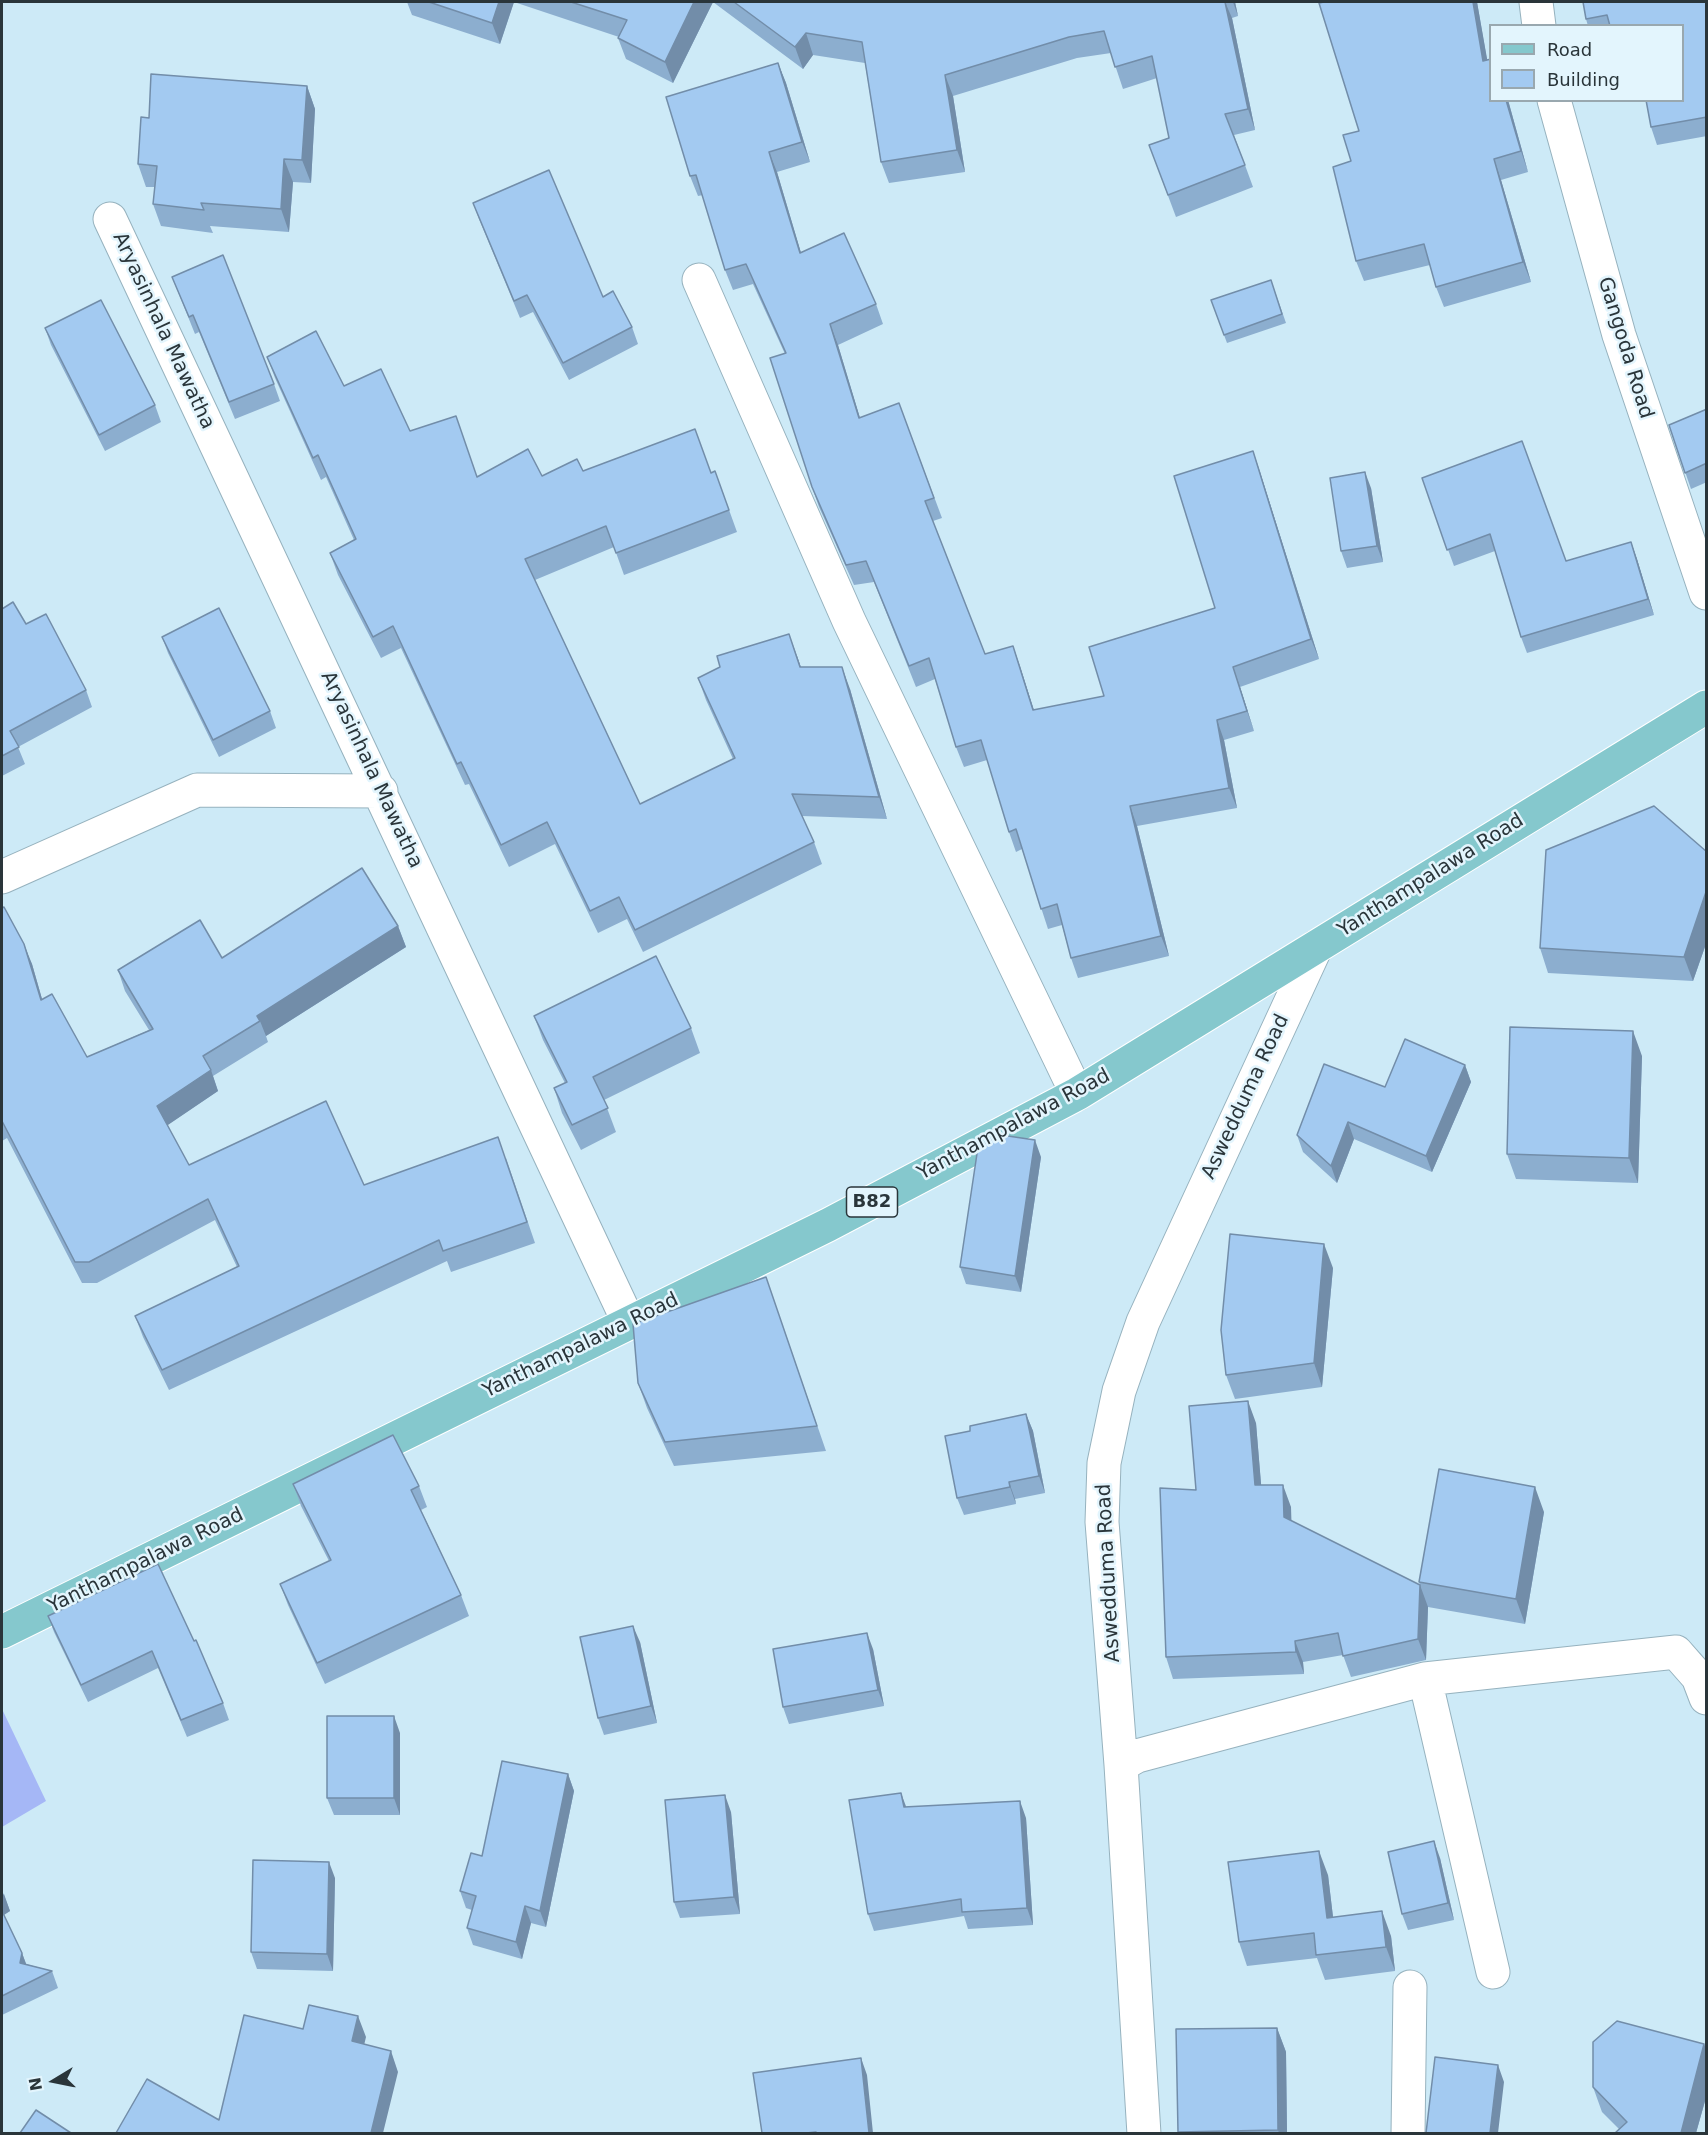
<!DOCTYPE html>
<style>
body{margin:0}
#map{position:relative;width:1708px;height:2135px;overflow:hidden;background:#cdeaf7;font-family:"DejaVu Sans",sans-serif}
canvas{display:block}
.frame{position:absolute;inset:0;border:3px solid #2a353a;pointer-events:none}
.legend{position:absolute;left:1489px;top:24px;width:195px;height:78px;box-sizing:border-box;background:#e3f5fd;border:2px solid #99a8af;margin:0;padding:8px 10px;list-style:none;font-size:18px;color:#2a353a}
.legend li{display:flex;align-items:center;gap:12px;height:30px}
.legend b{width:30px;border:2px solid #99a8af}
.north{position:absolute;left:24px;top:2051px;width:60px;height:60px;-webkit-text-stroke:4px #e3f5fd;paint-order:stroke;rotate:260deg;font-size:16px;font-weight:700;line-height:24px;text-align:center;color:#2a353a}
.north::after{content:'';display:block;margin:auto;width:21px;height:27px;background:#2a353a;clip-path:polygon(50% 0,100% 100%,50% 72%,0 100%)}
</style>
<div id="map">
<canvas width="1708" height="2135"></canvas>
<div class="frame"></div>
<ul class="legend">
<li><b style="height:8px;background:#85c8cd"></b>Road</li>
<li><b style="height:16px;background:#a3caf1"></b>Building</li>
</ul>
<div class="north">N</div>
</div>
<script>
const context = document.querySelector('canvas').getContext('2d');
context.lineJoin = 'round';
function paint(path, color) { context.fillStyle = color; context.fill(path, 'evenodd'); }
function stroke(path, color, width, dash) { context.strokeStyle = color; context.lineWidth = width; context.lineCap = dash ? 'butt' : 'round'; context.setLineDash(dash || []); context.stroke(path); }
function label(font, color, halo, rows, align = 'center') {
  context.font = font + ' "DejaVu Sans",sans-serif'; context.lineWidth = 5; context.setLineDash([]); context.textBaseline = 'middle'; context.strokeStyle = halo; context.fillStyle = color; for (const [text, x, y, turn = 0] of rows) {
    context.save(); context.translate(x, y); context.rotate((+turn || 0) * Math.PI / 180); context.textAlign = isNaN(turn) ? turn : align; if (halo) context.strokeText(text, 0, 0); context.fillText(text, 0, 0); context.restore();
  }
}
paint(new Path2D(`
 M 2,1709 L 46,1801 L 2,1827 Z`), '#a5b7f6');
const minor = new Path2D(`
 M 1536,2 L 1539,26
 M 1554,100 L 1619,335 L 1706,593
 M 110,219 L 629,1323
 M 699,280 L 849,621 L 1077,1094
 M 2,877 L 197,790 L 381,791
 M 1425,1679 L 1493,1972
 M 1121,1765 L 1137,1756 L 1425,1679 L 1676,1652 L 1698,1677 L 1706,1698
 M 1144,2134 L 1121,1765 L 1102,1522 L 1104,1463 L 1119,1391 L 1143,1322 L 1316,947
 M 1408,2134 L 1410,1987`);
const major = new Path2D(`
 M 2,1632 L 828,1225 L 1077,1094 L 1706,707`);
stroke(minor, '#96b2be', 35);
stroke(major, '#fff', 35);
stroke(minor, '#fff', 33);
stroke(major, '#85c8cd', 33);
paint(new Path2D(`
 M 407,2 L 514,2 L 500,44 L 412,15 Z
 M 514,2 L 713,2 L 673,83 L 626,59 L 618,38 L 619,37 Z
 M 713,2 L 1235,2 L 1238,16 L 1232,18 L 1255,130 L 1234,135 L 1253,187 L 1176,217 L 1149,145 L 1169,138 L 1157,78 L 1123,89 L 1111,53 L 1077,58 L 953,96 L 965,172 L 889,183 L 881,162 L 865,63 L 813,55 L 803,69 Z
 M 1324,2 L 1477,2 L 1487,60 L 1491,100 L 1508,100 L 1528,172 L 1501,180 L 1531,282 L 1444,307 L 1436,287 L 1430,265 L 1364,281 L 1356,261 L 1351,161 L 1359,131 Z
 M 1583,2 L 1707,2 L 1707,136 L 1657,145 L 1651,127 L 1683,26 L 1588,26 L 1586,19 Z
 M 778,63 L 786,83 L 810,162 L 777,172 L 801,253 L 876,304 L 883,324 L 838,345 L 860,418 L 899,403 L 942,518 L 933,521 L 985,654 L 1013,646 L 1034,710 L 1104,696 L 1215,608 L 1253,451 L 1260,472 L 1319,659 L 1240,687 L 1254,731 L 1224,740 L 1237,808 L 1137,826 L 1169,956 L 1078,978 L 1071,958 L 1062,925 L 1048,929 L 1022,849 L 1016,852 L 1009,832 L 987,760 L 964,767 L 956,747 L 935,679 L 916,687 L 874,582 L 854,585 L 819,507 L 812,487 L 785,354 L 753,284 L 733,290 L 725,270 L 703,195 L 698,196 L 690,176 Z
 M 307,86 L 315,109 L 311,183 L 293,182 L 289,232 L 210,226 L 213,233 L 161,226 L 153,204 L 155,187 L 146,187 L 138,164 L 149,118 Z
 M 473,203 L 603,297 L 632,327 L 638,344 L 569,380 L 533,312 L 520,318 L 479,219 Z
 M 172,277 L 274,384 L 280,401 L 235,419 L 199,332 L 195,334 Z
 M 1271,280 L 1286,323 L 1227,343 L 1211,300 Z
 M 45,328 L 155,405 L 161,422 L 105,451 L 51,345 Z
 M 267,357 L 344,386 L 478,477 L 542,476 L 583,471 L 711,473 L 715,471 L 737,532 L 624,575 L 614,547 L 535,580 L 640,804 L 733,759 L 706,700 L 698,678 L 797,656 L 801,667 L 850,689 L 887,819 L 802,816 L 814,842 L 822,864 L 643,952 L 627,919 L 598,933 L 555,844 L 509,867 L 469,784 L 465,785 L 401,648 L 381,658 L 338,575 L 330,553 L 354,540 L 326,477 L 321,480 L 275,378 Z
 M 1707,409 L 1707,482 L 1691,489 L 1669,425 Z
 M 1422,478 L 1566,561 L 1631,542 L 1637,559 L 1654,615 L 1527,653 L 1521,637 L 1495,551 L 1454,566 Z
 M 1371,488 L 1383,562 L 1347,568 L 1341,551 Z
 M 2,609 L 26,624 L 86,690 L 92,707 L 18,747 L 25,764 L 2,776 Z
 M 162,637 L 270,711 L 276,728 L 219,757 L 168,653 Z
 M 1707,852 L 1707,941 L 1693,981 L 1548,973 L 1540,948 Z
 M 2,908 L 32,964 L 42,999 L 87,1057 L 149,1030 L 125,991 L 118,970 L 222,958 L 398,926 L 406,947 L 266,1036 L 268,1042 L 213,1076 L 218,1091 L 167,1125 L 189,1165 L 364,1185 L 506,1158 L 535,1243 L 451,1272 L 447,1261 L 169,1390 L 143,1337 L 135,1316 L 237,1267 L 215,1220 L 97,1283 L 82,1283 L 7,1138 L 2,1141 Z
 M 534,1016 L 691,1028 L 700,1053 L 604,1100 L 616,1132 L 581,1150 L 562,1113 L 554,1088 L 565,1083 L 543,1040 Z
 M 1642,1056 L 1638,1183 L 1516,1179 L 1507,1154 Z
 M 1465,1065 L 1471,1082 L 1432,1172 L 1354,1139 L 1337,1183 L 1303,1152 L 1297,1135 L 1385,1087 Z
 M 1041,1157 L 1021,1292 L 966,1284 L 960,1267 Z
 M 1333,1268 L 1322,1387 L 1235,1399 L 1226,1375 Z
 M 766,1277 L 826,1451 L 674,1466 L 647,1408 L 638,1383 Z
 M 1026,1414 L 1033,1431 L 1045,1493 L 1015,1499 L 1016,1504 L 964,1515 L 957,1498 L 970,1431 Z
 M 1256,1423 L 1261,1485 L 1291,1507 L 1291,1521 L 1420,1585 L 1419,1582 L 1544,1512 L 1525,1624 L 1428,1607 L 1426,1660 L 1351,1677 L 1343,1655 L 1303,1662 L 1304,1674 L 1173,1679 L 1166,1657 L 1196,1490 Z
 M 293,1484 L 419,1486 L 427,1507 L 421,1510 L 461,1595 L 469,1616 L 325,1684 L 288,1605 L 280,1584 L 329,1561 L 301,1506 Z
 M 158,1564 L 223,1703 L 229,1720 L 187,1737 L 158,1668 L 88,1702 L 54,1632 L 48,1616 Z
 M 640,1642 L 657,1723 L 604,1735 L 598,1718 Z
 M 873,1649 L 884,1706 L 789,1724 L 783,1707 Z
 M 400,1733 L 400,1815 L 334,1815 L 327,1798 Z
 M 568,1774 L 574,1791 L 546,1927 L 531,1923 L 522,1959 L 473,1945 L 467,1928 L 472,1910 L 466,1908 L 460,1891 L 482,1856 Z
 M 907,1807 L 1026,1818 L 1033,1925 L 968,1929 L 964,1916 L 874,1931 L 868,1914 Z
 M 731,1812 L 740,1914 L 680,1918 L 674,1902 Z
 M 1440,1858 L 1454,1920 L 1408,1930 L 1402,1914 Z
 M 1328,1875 L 1333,1917 L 1391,1936 L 1395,1971 L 1325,1980 L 1317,1958 L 1247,1966 L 1239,1942 Z
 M 335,1878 L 333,1971 L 257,1969 L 251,1952 Z
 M 2,1890 L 10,1911 L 4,1915 L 22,1953 L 26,1964 L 52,1971 L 58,1988 L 2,2015 Z
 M 1277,2028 L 1286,2052 L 1287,2133 L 1179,2133 L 1178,2132 Z
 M 1704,2044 L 1707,2051 L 1707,2094 L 1696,2133 L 1615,2133 L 1619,2129 L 1602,2112 L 1593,2087 Z`), '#8caecf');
paint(new Path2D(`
 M 499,2 L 514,2 L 500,44 L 492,23 Z
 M 694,2 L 713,2 L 673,83 L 665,62 Z
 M 1225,2 L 1232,18 L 1255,130 L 1248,109 Z
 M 1233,2 L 1235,2 L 1238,16 Z
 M 1473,2 L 1477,2 L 1491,81 L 1483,61 Z
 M 806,33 L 813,55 L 803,69 L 795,47 Z
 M 778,63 L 786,83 L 810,162 L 802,142 Z
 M 945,75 L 953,96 L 965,172 L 957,150 Z
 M 307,86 L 315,109 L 311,183 L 302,160 Z
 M 1506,100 L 1508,100 L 1528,172 L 1521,151 Z
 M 769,152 L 777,172 L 807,273 L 800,253 Z
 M 284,159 L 293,182 L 289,232 L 281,209 Z
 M 1494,159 L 1501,180 L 1531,282 L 1523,262 Z
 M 830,324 L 838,345 L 866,438 L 859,418 Z
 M 1253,451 L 1260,472 L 1319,659 L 1311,639 Z
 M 1365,472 L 1371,488 L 1383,562 L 1377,546 Z
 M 1631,542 L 1637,559 L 1654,615 L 1648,599 Z
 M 789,634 L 797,656 L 808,689 L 800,667 Z
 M 1013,646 L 1020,666 L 1040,730 L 1033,710 Z
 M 842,667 L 850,689 L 887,819 L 879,797 Z
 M 1233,667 L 1240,687 L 1254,731 L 1247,711 Z
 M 1217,720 L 1224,740 L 1237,808 L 1229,788 Z
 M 1130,806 L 1137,826 L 1169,956 L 1161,936 Z
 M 1707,889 L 1707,941 L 1693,981 L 1684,957 Z
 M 398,926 L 406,947 L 266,1036 L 260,1021 L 257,1016 Z
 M 24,944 L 32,964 L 48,1020 L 41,1000 Z
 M 1633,1031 L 1642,1056 L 1638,1183 L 1629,1158 Z
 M 1465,1065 L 1471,1082 L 1432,1172 L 1426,1156 Z
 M 211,1070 L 218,1091 L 165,1127 L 157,1106 Z
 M 1348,1122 L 1354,1139 L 1337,1183 L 1331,1166 Z
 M 1035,1140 L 1041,1157 L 1021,1292 L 1015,1276 Z
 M 1324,1244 L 1333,1268 L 1322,1387 L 1314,1363 Z
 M 1248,1401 L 1256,1423 L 1263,1507 L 1255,1485 Z
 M 1026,1414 L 1033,1431 L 1045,1493 L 1039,1476 Z
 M 1009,1482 L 1015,1499 L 1016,1504 L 1010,1487 Z
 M 1283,1485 L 1291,1507 L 1292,1539 L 1284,1517 Z
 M 1535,1487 L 1544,1512 L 1525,1624 L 1516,1599 Z
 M 1420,1585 L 1428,1607 L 1426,1660 L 1418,1639 Z
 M 633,1626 L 640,1642 L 657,1723 L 651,1706 Z
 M 867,1633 L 873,1649 L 884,1706 L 878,1690 Z
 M 1295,1641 L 1303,1662 L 1304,1674 L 1296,1652 Z
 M 394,1716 L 400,1733 L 400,1815 L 394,1798 Z
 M 568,1774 L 574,1791 L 546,1927 L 540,1911 Z
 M 901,1793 L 907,1809 L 904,1807 Z
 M 725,1795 L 731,1812 L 740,1914 L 734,1897 Z
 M 1020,1801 L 1026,1818 L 1033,1925 L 1027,1908 Z
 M 1434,1841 L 1440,1858 L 1454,1920 L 1448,1903 Z
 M 1319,1851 L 1328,1875 L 1336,1942 L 1327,1918 Z
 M 329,1862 L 335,1878 L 333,1971 L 327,1954 Z
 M 4,1894 L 10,1911 L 2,1916 L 2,1896 Z
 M 525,1906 L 531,1923 L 522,1959 L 516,1942 Z
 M 1382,1911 L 1391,1936 L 1395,1971 L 1386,1947 Z
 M 22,1953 L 28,1969 L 20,1963 Z
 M 358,2016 L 366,2037 L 360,2062 L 352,2041 Z
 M 1277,2028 L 1286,2052 L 1287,2133 L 1279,2133 L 1278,2130 Z
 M 1704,2044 L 1707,2051 L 1707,2094 L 1696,2133 L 1681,2133 Z
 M 391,2051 L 398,2072 L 383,2133 L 371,2133 Z
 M 861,2058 L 867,2075 L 873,2133 L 869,2133 Z
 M 1498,2065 L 1504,2082 L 1498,2133 L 1490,2133 Z`), '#728da9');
const building = new Path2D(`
 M 429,2 L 499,2 L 492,23 Z
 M 571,2 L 694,2 L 665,62 L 618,38 L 627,20 Z
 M 734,2 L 1225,2 L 1248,109 L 1225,114 L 1245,165 L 1168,195 L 1149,145 L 1169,138 L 1152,56 L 1115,67 L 1104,31 L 1069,37 L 945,75 L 957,150 L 881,162 L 862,42 L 806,33 L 795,47 Z
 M 1324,2 L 1473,2 L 1483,61 L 1491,59 L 1491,100 L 1506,100 L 1521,151 L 1494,159 L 1523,262 L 1436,287 L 1424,244 L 1356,261 L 1333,167 L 1351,161 L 1343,135 L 1359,131 L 1319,3 Z
 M 1583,2 L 1707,2 L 1707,117 L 1651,127 L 1646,100 L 1683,100 L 1683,26 L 1610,26 L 1607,15 L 1586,19 Z
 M 778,63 L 802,142 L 769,152 L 800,253 L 844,233 L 876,304 L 830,324 L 859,418 L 899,403 L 934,498 L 925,501 L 985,654 L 1013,646 L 1033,710 L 1104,696 L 1089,647 L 1215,608 L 1174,476 L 1253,451 L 1311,639 L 1233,667 L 1247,711 L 1217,720 L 1229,788 L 1130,806 L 1161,936 L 1071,958 L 1057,904 L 1041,909 L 1016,829 L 1009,832 L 981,740 L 956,747 L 929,658 L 909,666 L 866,561 L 846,565 L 812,487 L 770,358 L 786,353 L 746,264 L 725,270 L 696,175 L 690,176 L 666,97 Z
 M 151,74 L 307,86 L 302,160 L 284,159 L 281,209 L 201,203 L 204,210 L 153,204 L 157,166 L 138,164 L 141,117 L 149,118 Z
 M 549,170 L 603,297 L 613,291 L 632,327 L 563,363 L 527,295 L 514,301 L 473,203 Z
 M 223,255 L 274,384 L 229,402 L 193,315 L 189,317 L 172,277 Z
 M 1271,280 L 1282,314 L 1224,335 L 1211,300 Z
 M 101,300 L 155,405 L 99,435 L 45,328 Z
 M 316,331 L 344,386 L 381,369 L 410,431 L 456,416 L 477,477 L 528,449 L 542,476 L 577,459 L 583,471 L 695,429 L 711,473 L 715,471 L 729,510 L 616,553 L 606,526 L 525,559 L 640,804 L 735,758 L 698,678 L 720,667 L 717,656 L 789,634 L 800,667 L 842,667 L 879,797 L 792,794 L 814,842 L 635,930 L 619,897 L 590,911 L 547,822 L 501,845 L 461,762 L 457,764 L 393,626 L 373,637 L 330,553 L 356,539 L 318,455 L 313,458 L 267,357 Z
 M 1707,409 L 1707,463 L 1685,473 L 1669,425 Z
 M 1522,441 L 1566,561 L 1631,542 L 1648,599 L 1521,637 L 1490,534 L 1447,550 L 1422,478 Z
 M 1365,472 L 1377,546 L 1341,551 L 1330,478 Z
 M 13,602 L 26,624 L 46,614 L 86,690 L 10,731 L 19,747 L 2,756 L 2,609 Z
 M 219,608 L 270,711 L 213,740 L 162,637 Z
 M 1654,806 L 1707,852 L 1707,889 L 1684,957 L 1540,948 L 1546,850 Z
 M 362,868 L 398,926 L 257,1016 L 260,1021 L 203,1056 L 211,1070 L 157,1106 L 189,1165 L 326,1101 L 364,1185 L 498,1137 L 527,1222 L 443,1251 L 439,1240 L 162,1370 L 135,1316 L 239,1266 L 208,1199 L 89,1262 L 75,1262 L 2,1121 L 2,908 L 4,907 L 24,944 L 41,1000 L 52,994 L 87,1057 L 153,1029 L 118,970 L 200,920 L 222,958 Z
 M 656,956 L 691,1028 L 593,1077 L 608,1108 L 572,1125 L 554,1088 L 567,1082 L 534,1016 Z
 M 1510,1027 L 1633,1031 L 1629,1158 L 1507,1154 Z
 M 1405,1039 L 1465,1065 L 1426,1156 L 1348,1122 L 1331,1166 L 1297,1135 L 1324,1064 L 1385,1087 Z
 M 1001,1135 L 1035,1140 L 1015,1276 L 960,1267 L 978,1147 Z
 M 1230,1234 L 1324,1244 L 1314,1363 L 1226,1375 L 1221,1330 Z
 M 766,1277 L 817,1426 L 665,1442 L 638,1383 L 633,1324 Z
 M 1248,1401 L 1255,1485 L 1283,1485 L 1284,1517 L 1420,1585 L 1418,1639 L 1343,1656 L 1338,1633 L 1295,1641 L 1296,1652 L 1166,1657 L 1160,1488 L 1196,1490 L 1189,1406 Z
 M 1026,1414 L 1039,1476 L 1009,1482 L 1010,1487 L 957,1498 L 945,1436 L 970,1431 L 970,1426 Z
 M 393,1435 L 419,1486 L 411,1490 L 461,1595 L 317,1663 L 280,1584 L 331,1560 L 293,1484 Z
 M 1439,1469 L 1535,1487 L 1516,1599 L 1419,1582 Z
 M 158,1564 L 194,1641 L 196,1640 L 223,1703 L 181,1720 L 152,1651 L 81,1685 L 48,1616 Z
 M 633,1626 L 651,1706 L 598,1718 L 580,1637 Z
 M 867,1633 L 878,1690 L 783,1707 L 773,1649 Z
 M 327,1716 L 394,1716 L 394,1798 L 327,1798 Z
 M 502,1761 L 568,1774 L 540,1911 L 525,1906 L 516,1942 L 467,1928 L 476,1896 L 460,1891 L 471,1853 L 482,1856 Z
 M 901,1793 L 904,1807 L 1020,1801 L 1027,1908 L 962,1912 L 961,1899 L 868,1914 L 849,1800 Z
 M 725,1795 L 734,1897 L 674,1902 L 665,1800 Z
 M 1434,1841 L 1448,1903 L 1402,1914 L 1388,1852 Z
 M 1319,1851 L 1327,1918 L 1382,1911 L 1386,1947 L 1316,1955 L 1314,1933 L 1239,1942 L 1228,1862 Z
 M 253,1860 L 329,1862 L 327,1954 L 251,1952 Z
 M 2,1911 L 22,1953 L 20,1963 L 52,1971 L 2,1996 Z
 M 309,2005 L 358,2016 L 352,2041 L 391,2051 L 371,2133 L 116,2133 L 147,2079 L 219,2120 L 244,2015 L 303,2029 Z
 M 1617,2021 L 1704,2044 L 1681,2133 L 1615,2133 L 1627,2122 L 1593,2087 L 1593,2042 Z
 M 1277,2028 L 1278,2130 L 1178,2132 L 1176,2029 Z
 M 1435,2057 L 1498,2065 L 1490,2133 L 1426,2133 Z
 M 861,2058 L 869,2133 L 816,2133 L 816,2132 L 806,2133 L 762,2133 L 753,2073 Z
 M 36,2110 L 71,2133 L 20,2133 Z`);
paint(building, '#a3caf1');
stroke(building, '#728da9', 1.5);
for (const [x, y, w] of [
 [872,1202,51]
]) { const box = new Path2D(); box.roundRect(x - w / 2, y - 15, w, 30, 4.5); context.fillStyle = '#e3f5fd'; context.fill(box); stroke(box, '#2a353a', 1.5); }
label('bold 18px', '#2a353a', null, [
 ["B82",872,1202]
]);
label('20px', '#2a353a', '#e3f5fd', [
 ["Aryasinhala Mawatha",163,331,65],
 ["Gangoda Road",1625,348,73],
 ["Aryasinhala Mawatha",371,770,65],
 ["Yanthampalawa Road",1431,876,-32],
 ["Aswedduma Road",1246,1097,-65],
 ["Yanthampalawa Road",1014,1125,-28],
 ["Yanthampalawa Road",581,1346,-26],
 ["Yanthampalawa Road",146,1561,-26],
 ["Aswedduma Road",1109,1573,-93]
]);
</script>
